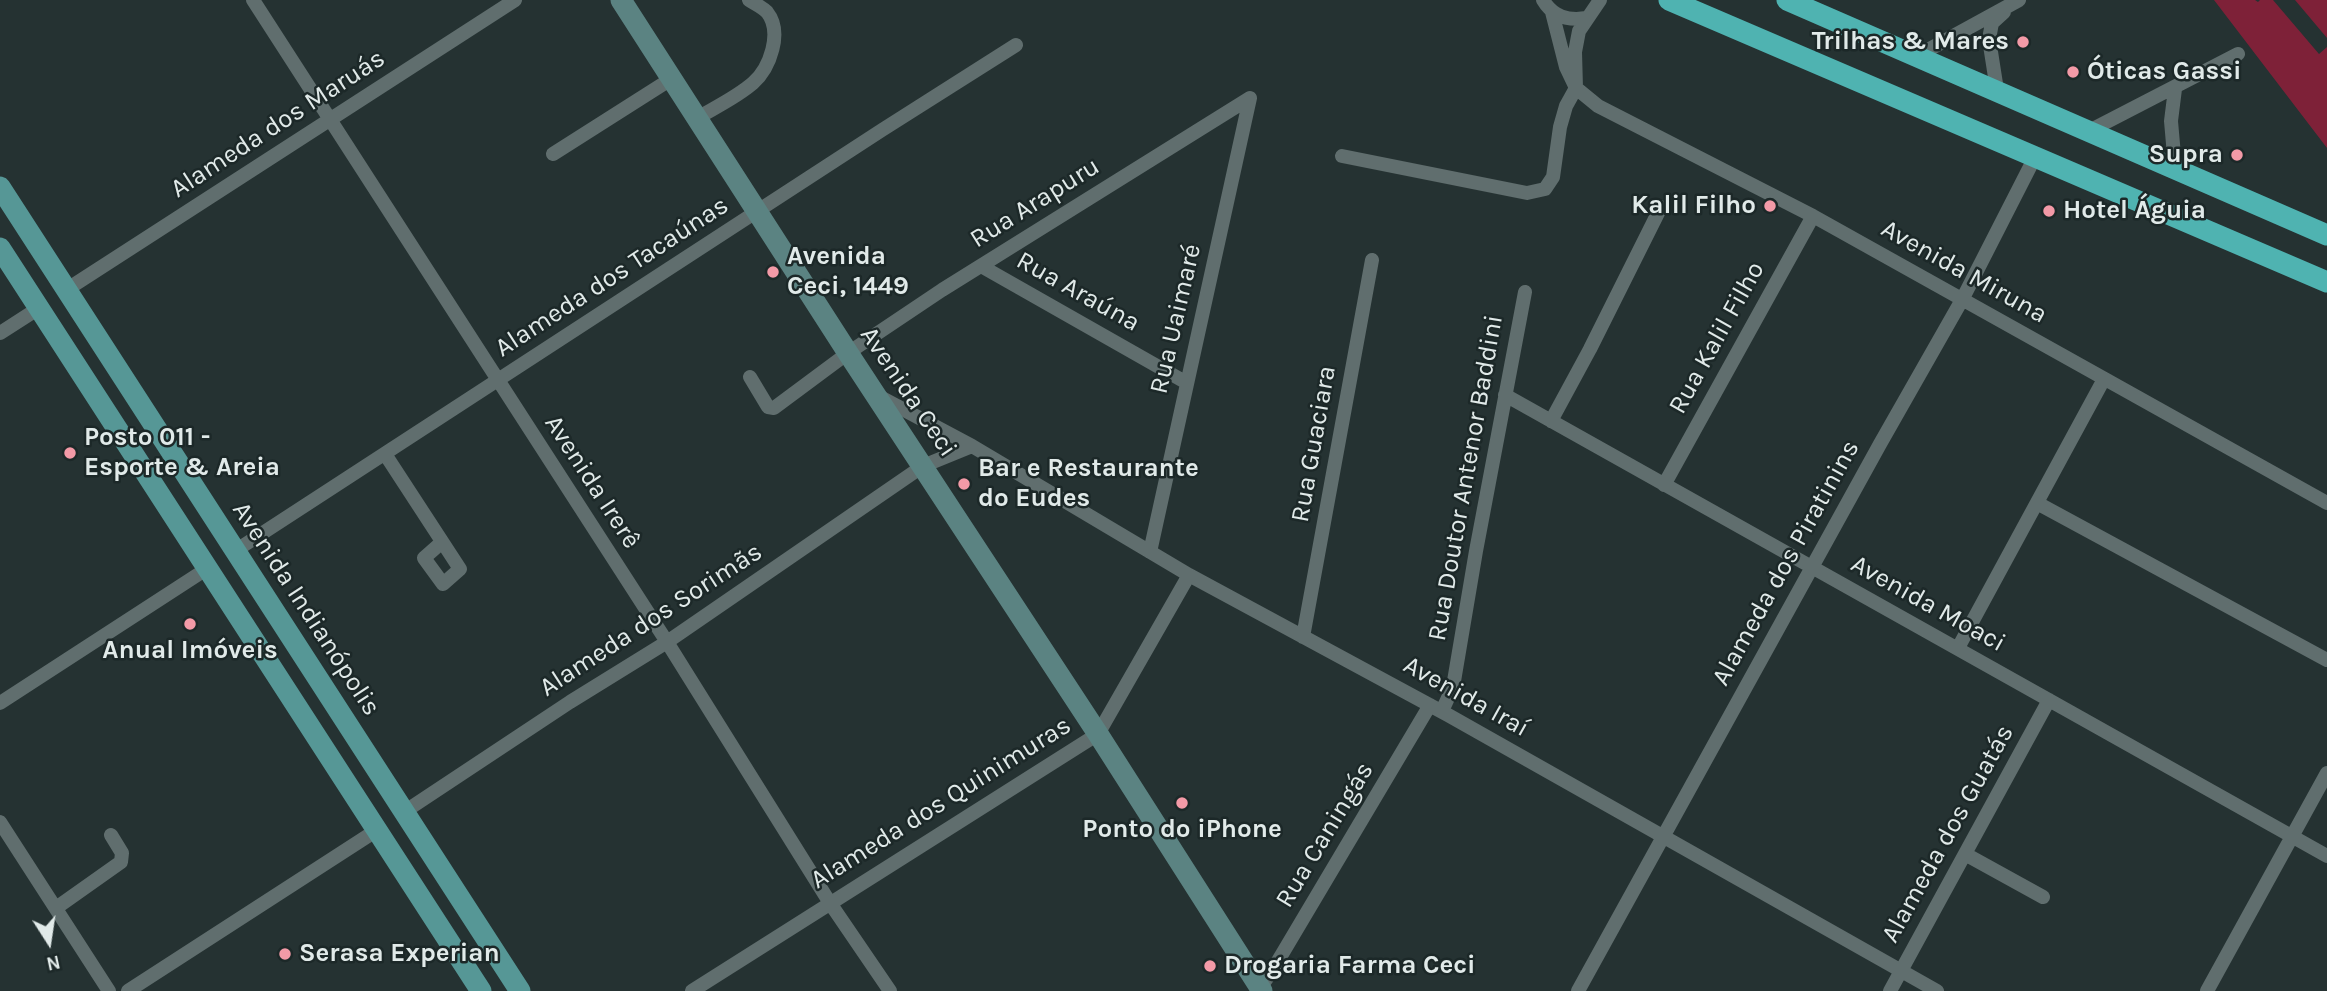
<!DOCTYPE html>
<meta charset="utf-8">
<style>
body{margin:0}
#map{position:relative;width:2327px;height:991px;overflow:hidden;background:#253232;font-family:Karla,sans-serif}
canvas{display:block}
.north{position:absolute;left:14px;top:907px;width:70px;height:70px;-webkit-text-stroke:5px #1c2828;paint-order:stroke;rotate:168deg;font-size:19px;font-weight:700;line-height:28px;text-align:center;color:#e1eae9}
.north::after{content:'';display:block;margin:auto;width:24px;height:32px;background:#e1eae9;clip-path:polygon(50% 0,100% 100%,50% 72%,0 100%)}
</style>
<div id="map">
<canvas width="2327" height="991"></canvas>
<div class="north">N</div>
</div>
<script>
const context = document.querySelector('canvas').getContext('2d');
context.lineJoin = 'round';
function paint(path, color) { context.fillStyle = color; context.fill(path, 'evenodd'); }
function stroke(path, color, width, dash) { context.strokeStyle = color; context.lineWidth = width; context.lineCap = dash ? 'butt' : 'round'; context.setLineDash(dash || []); context.stroke(path); }
function label(font, color, halo, rows, align = 'center') {
  context.font = font + ' Karla,sans-serif'; context.lineWidth = 5; context.setLineDash([]); context.textBaseline = 'middle'; context.strokeStyle = halo; context.fillStyle = color; for (const [text, x, y, turn = 0] of rows) {
    context.save(); context.translate(x, y); context.rotate((+turn || 0) * Math.PI / 180); context.textAlign = isNaN(turn) ? turn : align; if (halo) context.strokeText(text, 0, 0); context.fillText(text, 0, 0); context.restore();
  }
}
paint(new Path2D(`
 M 2214,0 L 2255,0 L 2258,2 L 2260,0 L 2273,0 L 2319,54 L 2327,47 L 2327,148 Z
 M 2295,0 L 2327,0 L 2327,38 Z`), '#7e2138');
stroke(new Path2D(`
 M 253,0 L 667,642 L 830,903 L 890,991
 M 1543,0 C 1553,17 1568,21 1587,18
 M 1552,12 L 1566,67 L 1576,88 L 1598,106 L 1813,216 L 2327,503
 M 1917,56 L 2019,0
 M 2175,89 L 2171,121 L 2175,167
 M 1997,90 L 1989,39 L 1992,23 L 2004,12
 M 697,118 C 716,107 737,97 753,83 C 770,68 783,32 767,12 C 762,7 755,4 749,0
 M 2091,130 L 2238,54
 M 553,154 L 671,79
 M 1342,156 L 1527,193 L 1545,189 L 1553,177 L 1560,127 L 1566,106 L 1576,88 L 1575,52 L 1579,31 L 1600,0
 M 981,266 L 1187,383
 M 66,290 L 515,0
 M 0,333 L 39,308
 M 750,377 L 768,407 L 774,408 L 848,353 L 942,290 L 1250,98 L 1150,552
 M 1505,395 L 2327,856
 M 880,397 L 972,446 L 1189,575 L 1448,715 L 1937,991
 M 1551,421 L 1590,349 L 1661,207
 M 385,454 L 460,569 L 443,584 L 424,558 L 441,543
 M 1664,485 L 1813,216
 M 2037,503 L 2327,660
 M 235,551 L 882,130 L 1016,45
 M 1303,637 L 1372,260
 M 1958,648 L 2104,379
 M 0,703 L 208,568
 M 1442,711 L 1453,687 L 1476,551 L 1525,292
 M 404,812 L 570,702 L 667,642 L 923,466 L 972,446
 M 0,822 L 109,991
 M 1965,854 L 2043,897
 M 56,908 L 121,862 L 122,853 L 111,835
 M 1260,988 L 1272,971 L 1430,705
 M 128,991 L 377,830
 M 692,991 L 1098,734 L 1189,575
 M 1578,991 L 1880,444 L 1963,298 L 2035,157
 M 1890,991 L 2049,700
 M 2207,991 L 2327,773`), '#606e6e', 14);
stroke(new Path2D(`
 M 621,0 L 848,353 L 1098,734 L 1262,991`), '#5b8382', 21);
stroke(new Path2D(`
 M 0,187 L 520,991
 M 0,248 L 481,991`), '#569796', 21);
stroke(new Path2D(`
 M 1669,0 L 2327,282
 M 1787,0 L 2327,235`), '#4fb3b1', 21);
for (const [x, y, r, color] of [
 [2023,42,7,"#f39aa7"],
 [2073,72,7,"#f39aa7"],
 [2237,155,7,"#f39aa7"],
 [1770,206,7,"#f39aa7"],
 [2049,211,7,"#f39aa7"],
 [773,272,7,"#f39aa7"],
 [70,453,7,"#f39aa7"],
 [964,484,7,"#f39aa7"],
 [190,624,7,"#f39aa7"],
 [1182,803,7,"#f39aa7"],
 [285,954,7,"#f39aa7"],
 [1210,966,7,"#f39aa7"]
]) { const dot = new Path2D(); dot.arc(x, y, r, 0, 2 * Math.PI); context.fillStyle = color; context.fill(dot); stroke(dot, '#1c2828', 2.5); }
label('bold 26px', '#e1eae9', '#1c2828', [
 ["Trilhas & Mares",2009,42,"right"],
 ["Óticas Gassi",2087,72],
 ["Supra",2223,155,"right"],
 ["Kalil Filho",1756,206,"right"],
 ["Hotel Águia",2063,211],
 ["Avenida",787,257],
 ["Ceci, 1449",787,287],
 ["Posto 011 -",84,438],
 ["Esporte & Areia",84,468],
 ["Bar e Restaurante",978,469],
 ["do Eudes",978,499],
 ["Anual Imóveis",190,651,"center"],
 ["Ponto do iPhone",1182,830,"center"],
 ["Serasa Experian",299,954],
 ["Drogaria Farma Ceci",1224,966]
], 'left');
label('26px', '#e1eae9', '#1c2828', [
 ["Alameda dos Maruás",278,124,-33],
 ["Rua Arapuru",1035,203,-32],
 ["Avenida Miruna",1964,272,29],
 ["Alameda dos Tacaúnas",612,277,-33],
 ["Rua Araúna",1078,292,29],
 ["Rua Uaimaré",1176,319,-77],
 ["Rua Kalil Filho",1717,338,-61],
 ["Avenida Ceci",908,392,56],
 ["Rua Guaciara",1314,444,-80],
 ["Rua Doutor Antenor Baddini",1466,478,-80],
 ["Avenida Irerê",592,482,57],
 ["Alameda dos Piratinins",1786,563,-61],
 ["Avenida Moaci",1928,604,29],
 ["Avenida Indianópolis",306,609,57],
 ["Alameda dos Sorimãs",651,620,-33],
 ["Avenida Iraí",1466,697,29],
 ["Alameda dos Quinimuras",941,803,-32],
 ["Alameda dos Guatás",1948,834,-61],
 ["Rua Caningás",1325,835,-59]
]);
</script>
